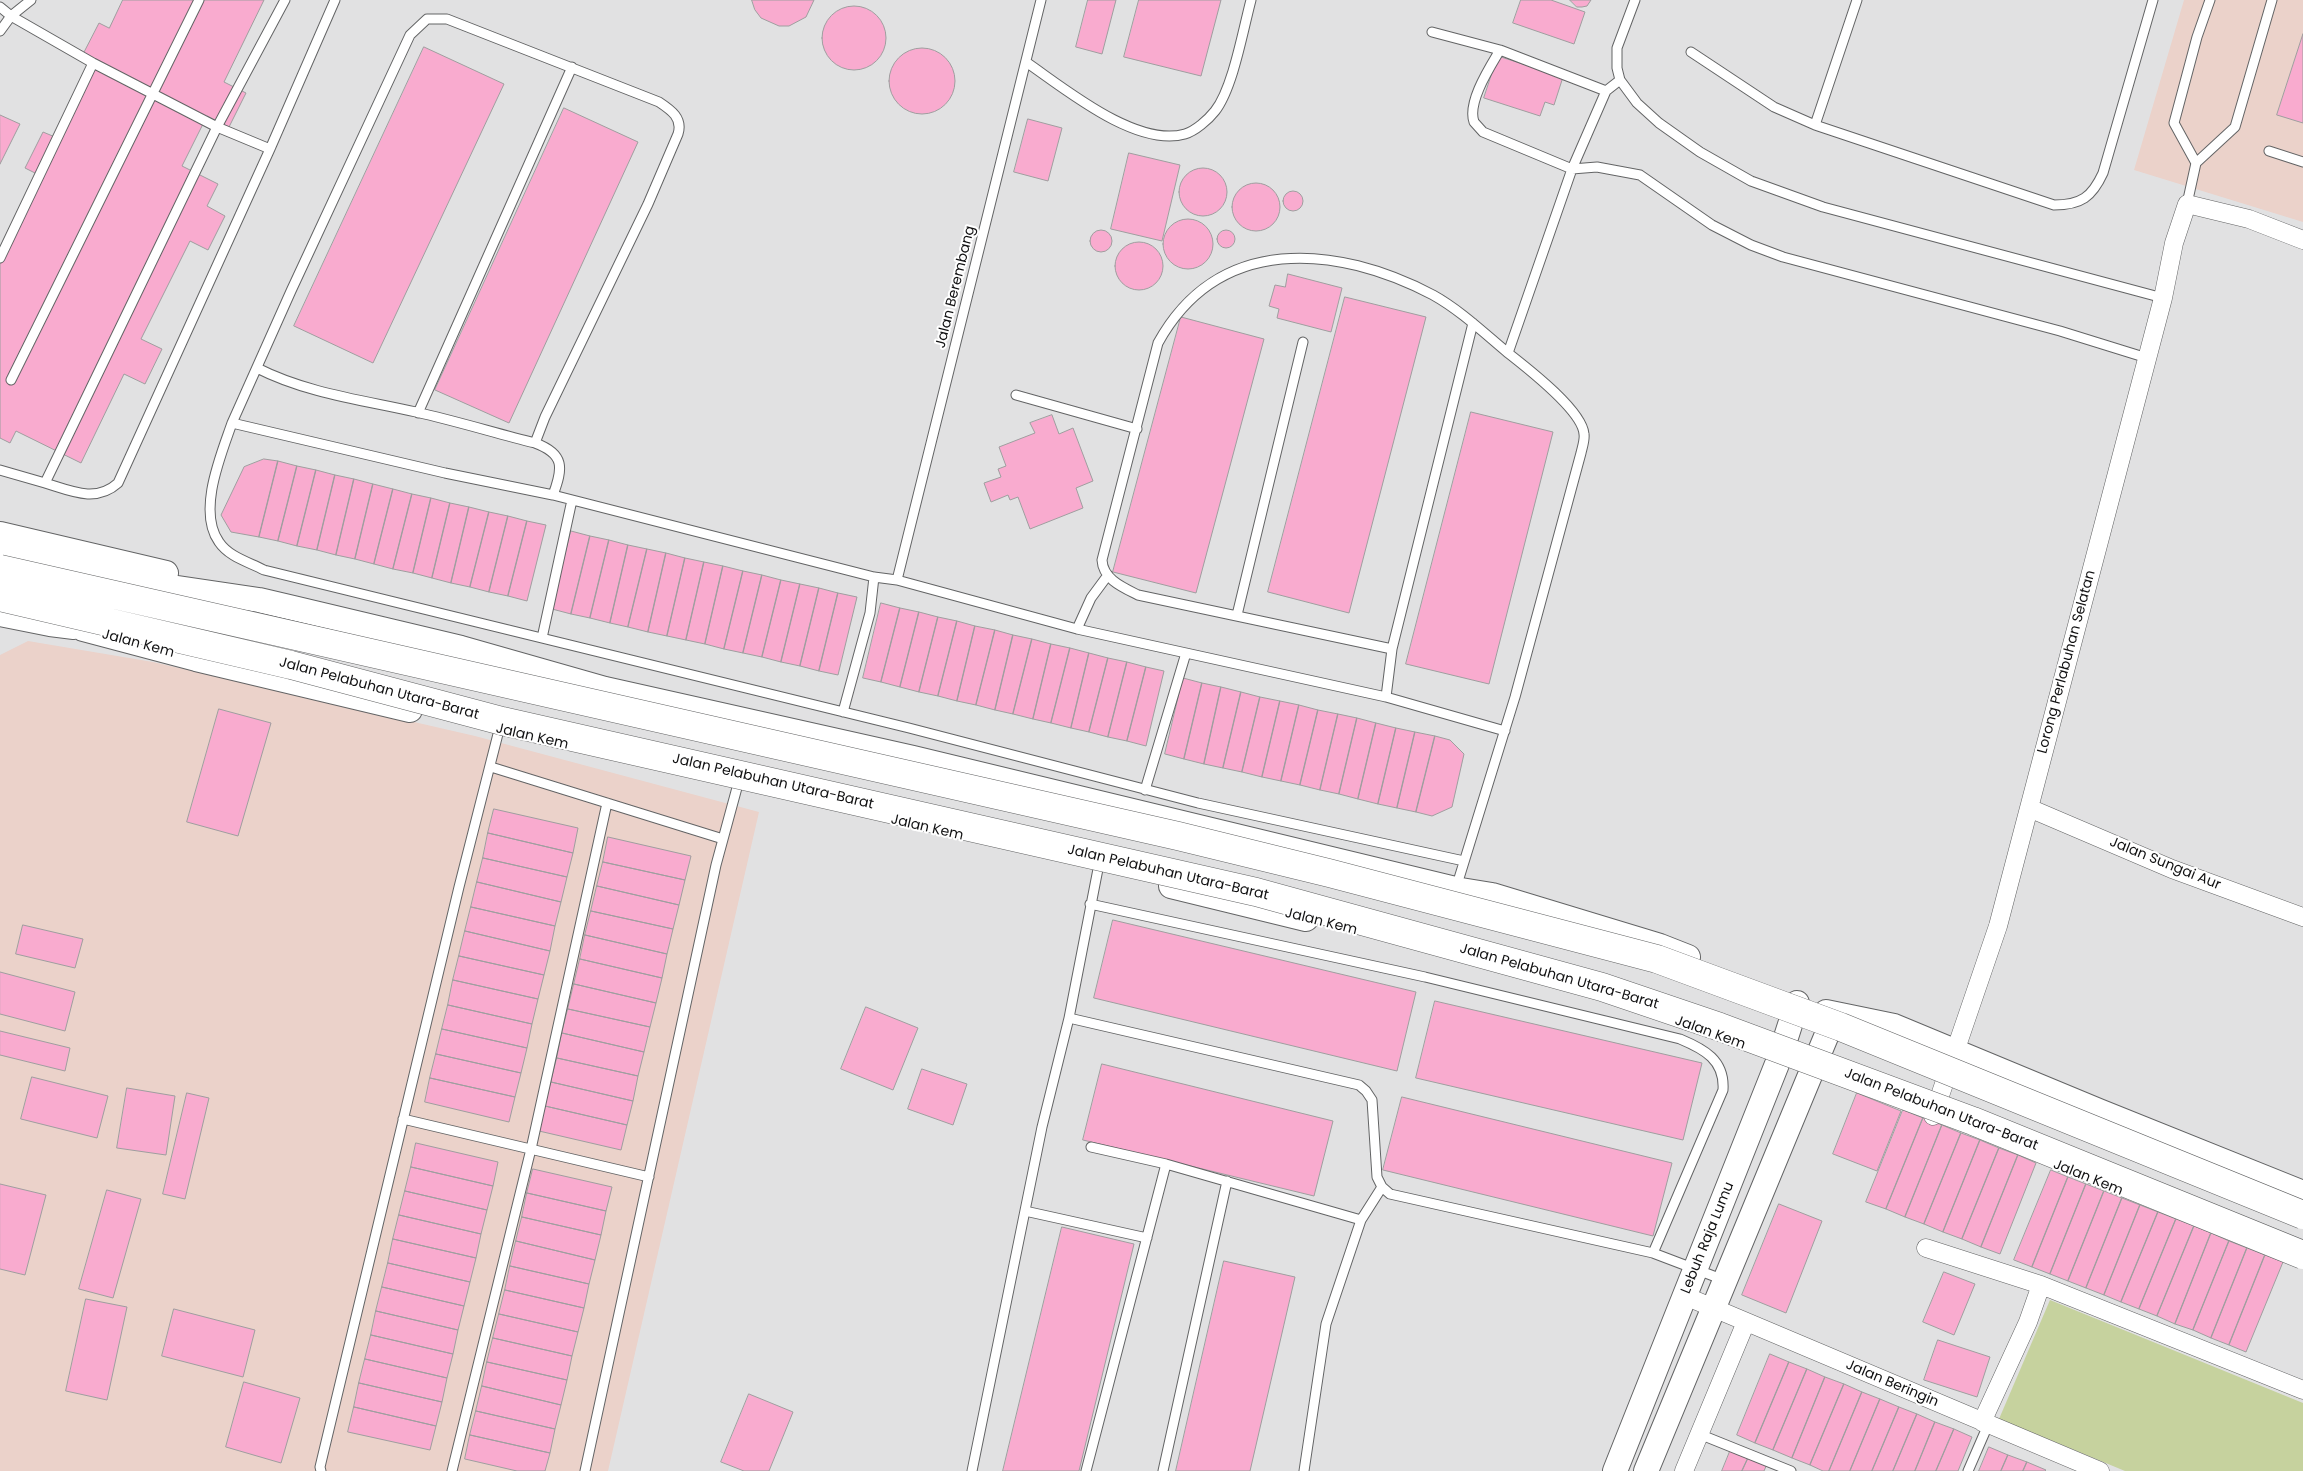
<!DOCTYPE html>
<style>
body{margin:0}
canvas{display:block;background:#e1e1e2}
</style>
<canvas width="2303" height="1471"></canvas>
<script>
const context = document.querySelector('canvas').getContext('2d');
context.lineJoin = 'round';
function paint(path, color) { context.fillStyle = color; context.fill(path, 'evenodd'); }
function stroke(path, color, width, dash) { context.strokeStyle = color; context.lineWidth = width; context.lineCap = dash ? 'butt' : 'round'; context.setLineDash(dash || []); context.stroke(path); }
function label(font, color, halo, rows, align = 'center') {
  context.font = font + ' Poppins,sans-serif'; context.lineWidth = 4; context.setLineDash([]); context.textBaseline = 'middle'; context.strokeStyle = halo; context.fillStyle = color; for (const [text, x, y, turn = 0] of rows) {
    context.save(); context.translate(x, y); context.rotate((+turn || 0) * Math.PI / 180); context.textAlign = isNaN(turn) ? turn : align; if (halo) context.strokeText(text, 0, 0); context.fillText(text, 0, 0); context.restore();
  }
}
paint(new Path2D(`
 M 2184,0 L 2303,0 L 2303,222 L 2134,170 Z
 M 28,641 L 153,662 L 475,736 L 759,812 L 608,1471 L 0,1471 L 0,655 Z`), '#ebd2ca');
paint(new Path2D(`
 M 2050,1300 L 2303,1403 L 2303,1471 L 2125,1471 L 1999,1419 Z`), '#c6d29e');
const building = new Path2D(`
 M 123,0 L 264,0 L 224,82 L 246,93 L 229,127 L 207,116 L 182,166 L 218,184 L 207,206 L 225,216 L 208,250 L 190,241 L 141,339 L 162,349 L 145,384 L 124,374 L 81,463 L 16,431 L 10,443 L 0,438 L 0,250 L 37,174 L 25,168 L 43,132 L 55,137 L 93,61 L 82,56 L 99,23 L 109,28 Z
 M 752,0 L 814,0 L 806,17 L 789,26 L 779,26 L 761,18 L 755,10 Z
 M 1088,0 L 1116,0 L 1102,54 L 1076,47 Z
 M 1139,0 L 1221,0 L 1201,76 L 1124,57 Z
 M 1521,0 L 1551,0 L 1585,12 L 1574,44 L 1513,23 Z
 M 1570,0 L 1591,0 L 1587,6 L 1582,7 L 1577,7 Z
 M822 38a32 32 0 1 1 64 0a32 32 0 1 1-64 0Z
 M 2303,34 L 2303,123 L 2277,115 Z
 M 424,47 L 504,84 L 373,363 L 294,326 Z
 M889 81a33 33 0 1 1 66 0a33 33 0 1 1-66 0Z
 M 1498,56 L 1563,77 L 1554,105 L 1545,102 L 1540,116 L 1484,98 Z
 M 564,108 L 638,142 L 509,423 L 435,390 Z
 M 0,115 L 20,124 L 0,164 Z
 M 1028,119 L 1062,128 L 1048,181 L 1014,172 Z
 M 1129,153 L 1180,165 L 1162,241 L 1111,229 Z
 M1179 192a24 24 0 1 1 48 0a24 24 0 1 1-48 0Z
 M1232 207a24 24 0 1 1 48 0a24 24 0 1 1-48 0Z
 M1283 201a10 10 0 1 1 20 0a10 10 0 1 1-20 0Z
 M1163 244a25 25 0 1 1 50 0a25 25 0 1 1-50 0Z
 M1217 239a9 9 0 1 1 18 0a9 9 0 1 1-18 0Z
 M1090 241a11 11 0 1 1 22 0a11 11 0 1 1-22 0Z
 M1115 266a24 24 0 1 1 48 0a24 24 0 1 1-48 0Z
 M 1288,274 L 1342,288 L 1331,332 L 1277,318 L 1279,309 L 1269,306 L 1275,285 L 1285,287 Z
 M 1345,297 L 1426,317 L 1349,613 L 1268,592 Z
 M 1181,317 L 1264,339 L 1196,593 L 1113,572 Z
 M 1471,412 L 1553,432 L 1489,684 L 1406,664 Z
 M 1052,415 L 1059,434 L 1073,428 L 1093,481 L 1076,488 L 1083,508 L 1030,529 L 1018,497 L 1010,500 L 1008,495 L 991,502 L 984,483 L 1001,477 L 998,469 L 1006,466 L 999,447 L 1035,433 L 1030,423 Z
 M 264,459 L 278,461 L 259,537 L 231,532 L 221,515 L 244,467 Z
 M 278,461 L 297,466 L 278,541 L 259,537 Z
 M 297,466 L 316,470 L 297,546 L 278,541 Z
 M 316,470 L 335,475 L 317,550 L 297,546 Z
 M 335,475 L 354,479 L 336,555 L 317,550 Z
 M 354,479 L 373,484 L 355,559 L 336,555 Z
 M 373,484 L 393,489 L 374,564 L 355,559 Z
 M 393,489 L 412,494 L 393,569 L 374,564 Z
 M 412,494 L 431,498 L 413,573 L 393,569 Z
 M 431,498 L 450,503 L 432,578 L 413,573 Z
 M 450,503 L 469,507 L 451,583 L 432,578 Z
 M 469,507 L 489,512 L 470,587 L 451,583 Z
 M 489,512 L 508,516 L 489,592 L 470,587 Z
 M 508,516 L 527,521 L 508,596 L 489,592 Z
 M 527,521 L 546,525 L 527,601 L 508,596 Z
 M 571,531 L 590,536 L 571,614 L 552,609 Z
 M 590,536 L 609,540 L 590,618 L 571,614 Z
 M 609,540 L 628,545 L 610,623 L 590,618 Z
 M 628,545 L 647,549 L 628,627 L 610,623 Z
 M 647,549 L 666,553 L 648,632 L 628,627 Z
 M 666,553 L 685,558 L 667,636 L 648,632 Z
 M 685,558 L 704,562 L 686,640 L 667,636 Z
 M 704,562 L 723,566 L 705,644 L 686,640 Z
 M 723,566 L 743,571 L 724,649 L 705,644 Z
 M 743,571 L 762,575 L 743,653 L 724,649 Z
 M 762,575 L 781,580 L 762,657 L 743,653 Z
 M 781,580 L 800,584 L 781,662 L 762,657 Z
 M 800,584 L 819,588 L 800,666 L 781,662 Z
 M 819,588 L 838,593 L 819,671 L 800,666 Z
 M 838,593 L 857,597 L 838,675 L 819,671 Z
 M 881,603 L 900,608 L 881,682 L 863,678 Z
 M 900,608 L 919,612 L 900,687 L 881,682 Z
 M 919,612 L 938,617 L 919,692 L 900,687 Z
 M 938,617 L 957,621 L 938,696 L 919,692 Z
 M 957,621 L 975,626 L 957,701 L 938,696 Z
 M 975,626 L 995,630 L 976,705 L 957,701 Z
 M 995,630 L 1013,635 L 995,710 L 976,705 Z
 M 1013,635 L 1032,639 L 1013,714 L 995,710 Z
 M 1032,639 L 1051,644 L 1033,719 L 1013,714 Z
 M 1051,644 L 1070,648 L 1051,723 L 1033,719 Z
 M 1070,648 L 1089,653 L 1071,728 L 1051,723 Z
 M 1089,653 L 1108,658 L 1089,732 L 1071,728 Z
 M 1108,658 L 1127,662 L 1108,737 L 1089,732 Z
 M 1127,662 L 1146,667 L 1127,741 L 1108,737 Z
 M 1146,667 L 1164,671 L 1146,746 L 1127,741 Z
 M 1183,678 L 1202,683 L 1184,759 L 1165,754 Z
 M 1202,683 L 1221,687 L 1204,764 L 1184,759 Z
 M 1221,687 L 1241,692 L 1223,768 L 1204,764 Z
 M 1241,692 L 1260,697 L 1242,772 L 1223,768 Z
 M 1260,697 L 1280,701 L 1262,777 L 1242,772 Z
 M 1280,701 L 1299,705 L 1281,781 L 1262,777 Z
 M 1299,705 L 1318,710 L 1300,785 L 1281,781 Z
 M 219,709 L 271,723 L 238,836 L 187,822 Z
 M 1318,710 L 1338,714 L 1320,790 L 1300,785 Z
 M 1338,714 L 1357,718 L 1339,794 L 1320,790 Z
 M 1357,718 L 1376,723 L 1358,799 L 1339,794 Z
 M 1376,723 L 1396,728 L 1378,804 L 1358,799 Z
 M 1396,728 L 1415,732 L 1397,808 L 1378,804 Z
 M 1415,732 L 1435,736 L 1416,812 L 1397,808 Z
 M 1435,736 L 1450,740 L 1464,754 L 1452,807 L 1432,816 L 1416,812 Z
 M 494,809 L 578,828 L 573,853 L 488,833 Z
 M 488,833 L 573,853 L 567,877 L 483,858 Z
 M 608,837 L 691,856 L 685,880 L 603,862 Z
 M 483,858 L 567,877 L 561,902 L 477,882 Z
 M 603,862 L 685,880 L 679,905 L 597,886 Z
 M 477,882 L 561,902 L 555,926 L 471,907 Z
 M 597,886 L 679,905 L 673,929 L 591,911 Z
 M 471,907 L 555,926 L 550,951 L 465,931 Z
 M 591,911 L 673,929 L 667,954 L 585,935 Z
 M 1113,920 L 1416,992 L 1397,1071 L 1094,998 Z
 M 23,925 L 83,939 L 75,968 L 16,954 Z
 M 465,931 L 550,951 L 544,975 L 459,956 Z
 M 585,935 L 667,954 L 662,978 L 580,959 Z
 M 459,956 L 544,975 L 538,999 L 453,980 Z
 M 580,959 L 662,978 L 656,1003 L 574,984 Z
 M 0,972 L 75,992 L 65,1031 L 0,1014 Z
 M 453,980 L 538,999 L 532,1024 L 448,1005 Z
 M 574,984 L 656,1003 L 650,1027 L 568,1009 Z
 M 1435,1001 L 1702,1063 L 1683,1140 L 1416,1078 Z
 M 448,1005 L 532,1024 L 527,1048 L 442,1029 Z
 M 866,1007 L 918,1028 L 893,1090 L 841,1069 Z
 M 568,1009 L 650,1027 L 644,1052 L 562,1033 Z
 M 442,1029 L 527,1048 L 521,1073 L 436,1054 Z
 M 0,1031 L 70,1048 L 65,1071 L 0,1055 Z
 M 562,1033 L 644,1052 L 638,1076 L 557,1058 Z
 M 436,1054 L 521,1073 L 515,1097 L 430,1078 Z
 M 557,1058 L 638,1076 L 633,1101 L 551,1082 Z
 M 1102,1064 L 1333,1121 L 1314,1196 L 1083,1140 Z
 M 922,1069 L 967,1084 L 953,1125 L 908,1109 Z
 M 32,1077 L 108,1096 L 97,1138 L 21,1119 Z
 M 430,1078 L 515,1097 L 509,1122 L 425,1102 Z
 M 551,1082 L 633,1101 L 627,1125 L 545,1106 Z
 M 127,1088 L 175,1096 L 166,1155 L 117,1148 Z
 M 187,1093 L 209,1098 L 185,1199 L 163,1194 Z
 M 1857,1093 L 1901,1111 L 1877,1171 L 1833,1154 Z
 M 1402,1097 L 1672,1163 L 1653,1236 L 1383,1170 Z
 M 545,1106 L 627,1125 L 621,1150 L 539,1131 Z
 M 1903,1110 L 1923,1118 L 1886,1209 L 1866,1202 Z
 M 1923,1118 L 1942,1125 L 1905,1217 L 1886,1209 Z
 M 1942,1125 L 1961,1133 L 1924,1224 L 1905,1217 Z
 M 1961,1133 L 1980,1140 L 1943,1232 L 1924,1224 Z
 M 1980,1140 L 1999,1148 L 1962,1239 L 1943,1232 Z
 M 416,1143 L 498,1162 L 493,1186 L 411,1167 Z
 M 1999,1148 L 2018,1155 L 1981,1247 L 1962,1239 Z
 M 2018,1155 L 2036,1163 L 2000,1254 L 1981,1247 Z
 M 411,1167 L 493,1186 L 487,1210 L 405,1191 Z
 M 533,1169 L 612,1187 L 606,1211 L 527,1193 Z
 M 2051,1170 L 2068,1177 L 2032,1267 L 2014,1260 Z
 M 2068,1177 L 2086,1184 L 2050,1274 L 2032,1267 Z
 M 0,1184 L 46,1195 L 25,1275 L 0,1269 Z
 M 2086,1184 L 2104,1191 L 2068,1281 L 2050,1274 Z
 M 107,1190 L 141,1199 L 113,1298 L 79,1289 Z
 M 405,1191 L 487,1210 L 481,1234 L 399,1215 Z
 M 2104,1191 L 2122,1198 L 2086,1288 L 2068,1281 Z
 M 527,1193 L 606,1211 L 601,1235 L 522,1217 Z
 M 2122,1198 L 2140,1205 L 2104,1295 L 2086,1288 Z
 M 1779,1204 L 1822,1221 L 1786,1313 L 1742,1295 Z
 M 2140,1205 L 2158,1212 L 2121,1302 L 2104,1295 Z
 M 2158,1212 L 2176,1219 L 2139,1309 L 2121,1302 Z
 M 399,1215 L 481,1234 L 476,1258 L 393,1239 Z
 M 522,1217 L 601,1235 L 595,1260 L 516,1241 Z
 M 2176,1219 L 2194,1226 L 2157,1316 L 2139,1309 Z
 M 2194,1226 L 2211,1233 L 2175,1324 L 2157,1316 Z
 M 1062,1227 L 1134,1244 L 1079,1471 L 1003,1471 Z
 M 2211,1233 L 2229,1241 L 2193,1330 L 2175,1324 Z
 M 393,1239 L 476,1258 L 470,1282 L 388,1263 Z
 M 516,1241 L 595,1260 L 589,1284 L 510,1266 Z
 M 2229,1241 L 2247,1248 L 2211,1338 L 2193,1330 Z
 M 2247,1248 L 2265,1255 L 2229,1345 L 2211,1338 Z
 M 2265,1255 L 2283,1262 L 2246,1352 L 2229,1345 Z
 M 1224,1261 L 1295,1277 L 1250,1471 L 1176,1471 Z
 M 388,1263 L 470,1282 L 464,1306 L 382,1287 Z
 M 510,1266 L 589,1284 L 584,1308 L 505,1290 Z
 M 1944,1272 L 1975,1284 L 1954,1335 L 1923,1322 Z
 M 382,1287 L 464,1306 L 458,1330 L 376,1311 Z
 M 505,1290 L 584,1308 L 578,1332 L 499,1314 Z
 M 86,1299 L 127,1307 L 107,1400 L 66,1391 Z
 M 174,1309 L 255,1330 L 243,1377 L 162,1356 Z
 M 376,1311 L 458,1330 L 453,1354 L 371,1335 Z
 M 499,1314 L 578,1332 L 572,1356 L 493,1338 Z
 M 371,1335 L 453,1354 L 447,1378 L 365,1359 Z
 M 493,1338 L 572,1356 L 567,1380 L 487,1362 Z
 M 1938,1340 L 1990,1357 L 1977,1397 L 1924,1380 Z
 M 1770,1354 L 1789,1362 L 1755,1443 L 1737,1435 Z
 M 365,1359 L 447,1378 L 442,1402 L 359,1383 Z
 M 487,1362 L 567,1380 L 561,1405 L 482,1386 Z
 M 1789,1362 L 1807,1369 L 1773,1450 L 1755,1443 Z
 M 1807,1369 L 1825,1377 L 1792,1458 L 1773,1450 Z
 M 1825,1377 L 1844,1384 L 1810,1465 L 1792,1458 Z
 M 244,1382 L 300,1398 L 281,1463 L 226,1447 Z
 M 359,1383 L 442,1402 L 436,1426 L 354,1407 Z
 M 1844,1384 L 1862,1392 L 1829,1471 L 1823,1471 L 1810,1465 Z
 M 482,1386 L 561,1405 L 555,1429 L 476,1411 Z
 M 1862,1392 L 1880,1399 L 1850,1471 L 1829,1471 Z
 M 749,1394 L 793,1412 L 769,1471 L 744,1471 L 721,1462 Z
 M 1880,1399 L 1899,1407 L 1872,1471 L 1850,1471 Z
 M 354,1407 L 436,1426 L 430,1450 L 348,1432 Z
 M 1899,1407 L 1917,1414 L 1893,1471 L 1872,1471 Z
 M 476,1411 L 555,1429 L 550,1453 L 470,1435 Z
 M 1917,1414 L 1935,1422 L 1915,1471 L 1893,1471 Z
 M 1935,1422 L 1954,1429 L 1936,1471 L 1915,1471 Z
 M 1954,1429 L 1972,1437 L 1958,1471 L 1936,1471 Z
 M 470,1435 L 550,1453 L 545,1471 L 517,1471 L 465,1459 Z
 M 1989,1447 L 2008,1455 L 2001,1471 L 1979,1471 Z
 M 1731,1449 L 1749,1456 L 1742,1471 L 1722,1471 Z
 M 2008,1455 L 2027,1462 L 2023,1471 L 2001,1471 Z
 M 1749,1456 L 1767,1464 L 1764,1471 L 1742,1471 Z
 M 2027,1462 L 2046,1470 L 2045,1471 L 2023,1471 Z`);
paint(building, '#f9abcf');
stroke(building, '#9f9e9f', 1);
const lane = new Path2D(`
 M 285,0 L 217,127 L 45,483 C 71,491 96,503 118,483 L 270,149 L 335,0
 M 1635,0 L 1617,48 L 1617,68 L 1620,80 L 1637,103 L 1659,123 L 1700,152 L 1751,181 L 1823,207 L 2163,298
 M 0,7 L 11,16 L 93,63 L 217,127 L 270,149
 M 0,31 L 11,16 L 31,0
 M 1432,32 L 1500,50 L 1606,91
 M 1500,50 C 1490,67 1467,102 1474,122 L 1483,132 L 1572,169 L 1597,167 L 1640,175 L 1712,225 L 1751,245 L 1783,257 L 2060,331 L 2147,358
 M 1691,52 L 1774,107 L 1815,125 L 1857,0
 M 1026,62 C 1064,88 1136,148 1185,134 C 1195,131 1208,120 1215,111 C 1233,88 1243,30 1251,0
 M 1815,125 L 2054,205 C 2081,205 2092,197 2103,173 L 2153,0
 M 2269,151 L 2303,162
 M 2196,163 L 2174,123 L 2197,37 L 2210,0
 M 2187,204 L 2196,163 L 2235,127 L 2272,0
 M 0,258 L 93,63
 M 257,368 C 306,393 362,400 416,412 C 456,421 495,433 535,443
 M 11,380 L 199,0
 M 1016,395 L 1137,429
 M 418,413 L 572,67
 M 232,423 L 291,291 L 410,35 L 427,19 L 447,19 L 659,102 C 671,110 683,118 678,134 L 648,204 L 545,417 L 535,443 C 565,454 563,468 553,495
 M 0,470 L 45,483
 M 897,580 L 1041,0
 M 1237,615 L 1303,342
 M 1077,629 L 1091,598 L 1108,575
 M 542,638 L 572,500
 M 1392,649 L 1138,595 C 1122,587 1103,579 1102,560 L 1158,343 C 1218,234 1336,244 1433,295 C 1460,310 1484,333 1508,353
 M 1386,697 L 1392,649 L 1473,323
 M 843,712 L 870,613 L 874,577
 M 491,767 L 723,839
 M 1145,790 L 1186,653
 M 1464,861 L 1198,803 L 909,728 L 264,570 C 249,562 229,557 219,542 C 197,511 221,455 232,423 L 445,473 L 553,495 L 874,577 L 897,580 L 1077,629 L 1386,697 L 1505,731
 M 1098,869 L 1069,1018 L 1359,1085 L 1366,1091 L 1372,1100 L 1377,1177 L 1382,1187 L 1390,1194 L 1653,1253 L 1724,1280
 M 1456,888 L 1515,697 L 1581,453 C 1582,448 1585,440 1584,434 C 1582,410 1527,368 1508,353 L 1572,169 L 1606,91 L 1620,80
 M 1090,904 L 1425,977 L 1680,1039 C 1704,1049 1725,1060 1723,1090 L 1653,1253
 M 403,1119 L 649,1177
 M 1091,1147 L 1166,1164 L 1361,1220
 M 1025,1211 L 1147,1238
 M 1699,1434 L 1791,1471
 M 321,1471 L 320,1467 L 459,887 L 499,730
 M 452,1471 L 531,1149 L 607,803
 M 585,1471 L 716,865 L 738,784
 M 972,1471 L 1042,1127 L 1069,1018
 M 1086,1471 L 1166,1164
 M 1163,1471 L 1227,1181
 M 1304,1471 L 1326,1324 L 1361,1220 L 1382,1187
 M 1968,1471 L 1988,1425`);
const street = new Path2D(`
 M 2029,808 L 2172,869 L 2303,917
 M 1933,1116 L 1998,926 L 2163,298 L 2174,243 L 2187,204 L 2249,219 L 2303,240
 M 1926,1248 L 2041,1285 L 2303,1390
 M 1685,1296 L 2100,1471
 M 1982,1422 L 2028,1322 L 2041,1285
 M 1684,1471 L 1746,1322`);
const secondary = new Path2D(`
 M 0,534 L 166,573
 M 0,556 L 90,575 L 259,600 L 293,608 L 461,648 L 605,689 L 913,758 L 1455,889 L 1492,895 L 1660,946 L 1688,957
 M 0,614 L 50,624 L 74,627
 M 83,629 L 196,659 L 410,710
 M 1171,886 L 1306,919
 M 1826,1012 L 1894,1026 L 2099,1111 L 2303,1193
 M 1615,1471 L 1779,1059 L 1797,1003
 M 1646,1471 L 1835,1015`);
stroke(lane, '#636465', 11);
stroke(street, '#636465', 19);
stroke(secondary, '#636465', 26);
stroke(lane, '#fff', 9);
stroke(street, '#fff', 18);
stroke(secondary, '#fff', 24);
const primaryBridge = new Path2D(`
 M 0,569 L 1178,836 L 1329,873 L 1657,959 L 1841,1027 L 2303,1215
 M 0,597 L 291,665 L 502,721 L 1256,892 L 1602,987 L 1720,1027 L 1973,1121 L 2303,1255`);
stroke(primaryBridge, '#636465', 29, []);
stroke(primaryBridge, '#fff', 28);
label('14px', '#101011', '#fff', [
 ["Jalan Berembang",956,287,-76],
 ["Jalan Kem",138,644,15],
 ["Lorong Perlabuhan Selatan",2067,662,-75],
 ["Jalan Pelabuhan Utara-Barat",379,689,15],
 ["Jalan Kem",532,737,13],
 ["Jalan Pelabuhan Utara-Barat",773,782,13],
 ["Jalan Kem",927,828,13],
 ["Jalan Sungai Aur",2165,864,22],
 ["Jalan Pelabuhan Utara-Barat",1168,873,13],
 ["Jalan Kem",1321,922,14],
 ["Jalan Pelabuhan Utara-Barat",1559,977,16],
 ["Jalan Kem",1710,1033,20],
 ["Jalan Pelabuhan Utara-Barat",1941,1110,21],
 ["Jalan Kem",2088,1178,22],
 ["Lebuh Raja Lumu",1708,1238,-68],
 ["Jalan Beringin",1892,1384,23]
]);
</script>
